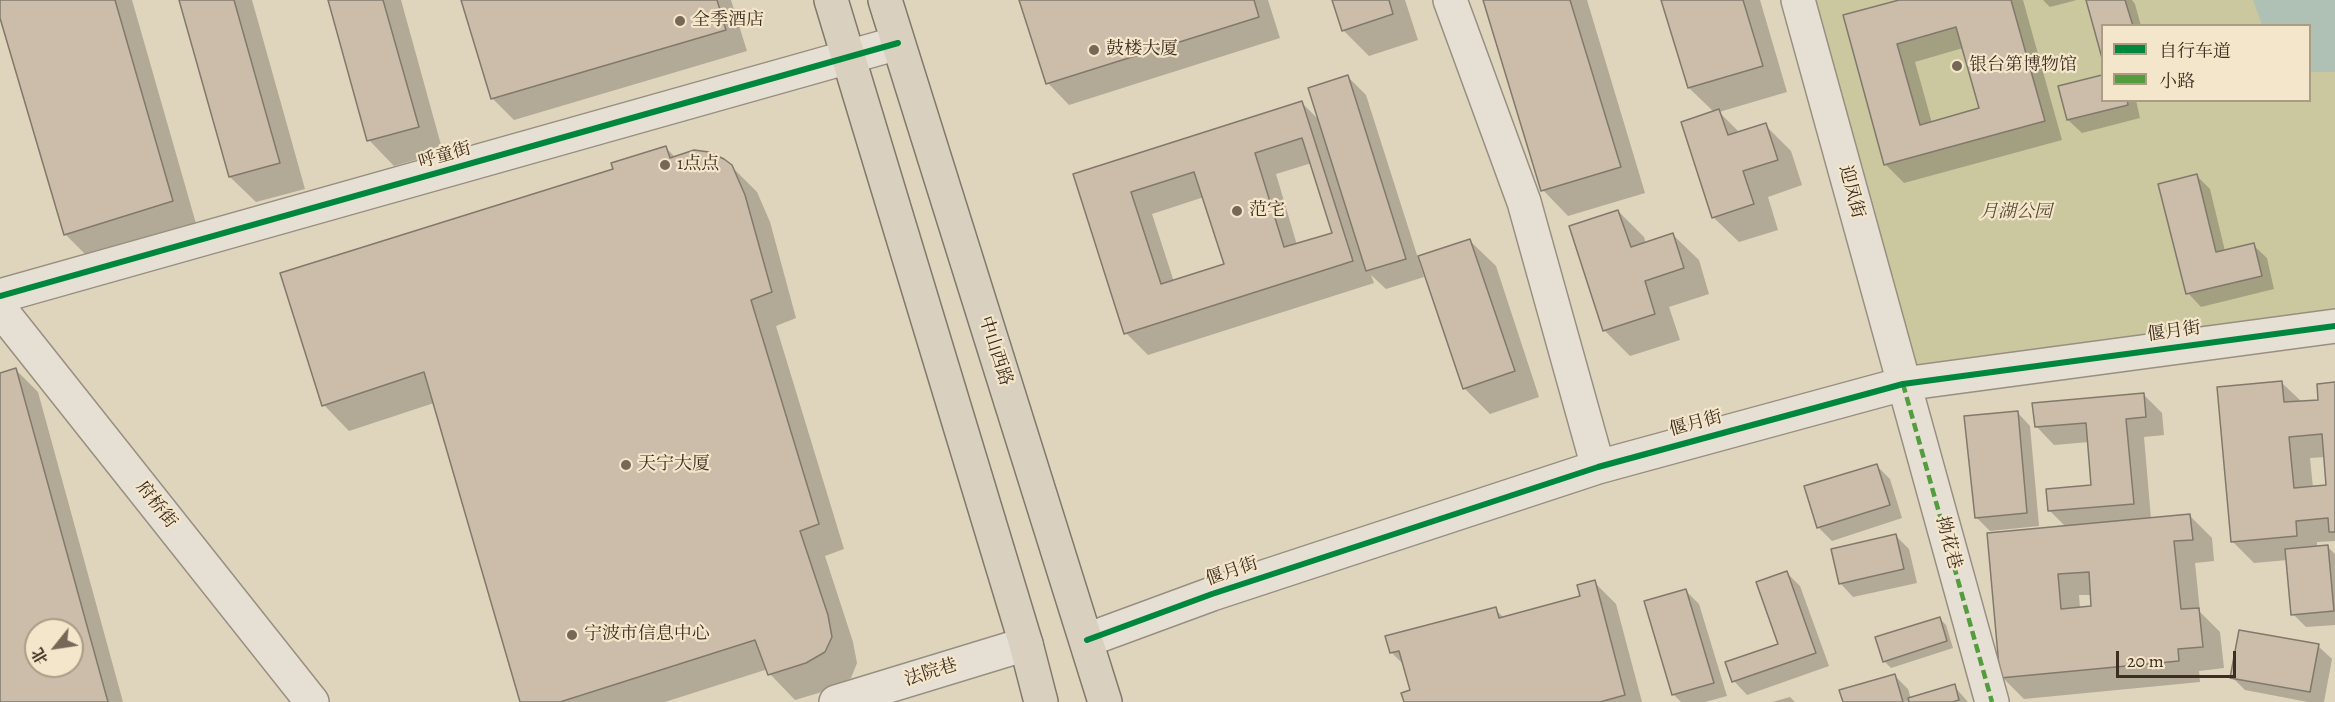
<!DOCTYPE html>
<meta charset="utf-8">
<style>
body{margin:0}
#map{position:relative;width:2335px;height:702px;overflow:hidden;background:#dfd4bc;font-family:Alegreya,"Noto Serif SC",serif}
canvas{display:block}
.legend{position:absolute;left:2101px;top:24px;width:210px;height:78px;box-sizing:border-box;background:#f4e6ca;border:2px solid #ab9c86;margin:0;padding:8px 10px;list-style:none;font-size:18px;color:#3d2e21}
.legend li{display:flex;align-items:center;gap:12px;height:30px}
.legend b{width:30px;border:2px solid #ab9c86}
.north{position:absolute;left:24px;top:618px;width:60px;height:60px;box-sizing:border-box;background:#f4e6ca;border:2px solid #ab9c86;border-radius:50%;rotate:240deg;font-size:16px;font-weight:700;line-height:24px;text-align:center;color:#3d2e21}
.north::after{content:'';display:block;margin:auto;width:21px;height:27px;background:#766857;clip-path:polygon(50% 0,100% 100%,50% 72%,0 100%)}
.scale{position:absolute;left:2116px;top:651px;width:120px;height:27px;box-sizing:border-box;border:3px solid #3d2e21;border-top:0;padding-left:8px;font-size:18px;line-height:21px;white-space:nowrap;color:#3d2e21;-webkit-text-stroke:4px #f4e6ca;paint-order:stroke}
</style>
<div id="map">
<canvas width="2335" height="702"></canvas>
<ul class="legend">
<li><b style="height:8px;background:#00873e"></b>自行车道</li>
<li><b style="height:8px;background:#539d3f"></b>小路</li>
</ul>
<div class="north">北</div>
<div class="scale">20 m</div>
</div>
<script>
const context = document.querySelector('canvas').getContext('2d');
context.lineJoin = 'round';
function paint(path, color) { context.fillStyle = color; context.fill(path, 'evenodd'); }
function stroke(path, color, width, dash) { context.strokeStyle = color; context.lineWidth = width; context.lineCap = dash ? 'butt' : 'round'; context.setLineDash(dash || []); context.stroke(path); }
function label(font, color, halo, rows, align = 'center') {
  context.font = font + ' Alegreya,"Noto Serif SC",serif'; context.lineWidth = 4.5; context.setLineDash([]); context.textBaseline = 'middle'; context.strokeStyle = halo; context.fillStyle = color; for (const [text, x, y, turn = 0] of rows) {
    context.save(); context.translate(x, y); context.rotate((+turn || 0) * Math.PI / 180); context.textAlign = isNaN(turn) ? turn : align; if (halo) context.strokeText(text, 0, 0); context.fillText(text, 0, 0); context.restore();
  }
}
paint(new Path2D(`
 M 1813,0 L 2335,0 L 2335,318 L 1912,367 ZM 2102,26 L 2310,26 L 2310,100 L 2102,100 Z`), '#cbc8a0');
paint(new Path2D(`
 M 2253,0 L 2335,0 L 2335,72 L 2310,72 L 2310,26 L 2262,25 Z`), '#afc1b4');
paint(new Path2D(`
 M 0,0 L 132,0 L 197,227 L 91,260 L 65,234 L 0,13 Z
 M 180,0 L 252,0 L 305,189 L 256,202 L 230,177 Z
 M 329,0 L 401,0 L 443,152 L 394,166 L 369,140 Z
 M 463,0 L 731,0 L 747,51 L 514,120 L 492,98 Z
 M 1021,0 L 1268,0 L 1280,38 L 1069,105 L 1048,83 Z
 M 1334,0 L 1405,0 L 1418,40 L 1369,56 L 1343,30 Z
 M 1485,0 L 1587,0 L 1645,193 L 1568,216 L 1543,190 Z
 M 1662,0 L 1760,0 L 1787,92 L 1719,112 L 1740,133 L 1765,125 L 1791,151 L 1802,185 L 1768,197 L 1778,230 L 1739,242 L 1713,217 L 1714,112 L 1689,88 Z
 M 1904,0 L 2023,0 L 2062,140 L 1904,183 L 1886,165 L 1845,16 ZM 1963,48 L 1981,109 L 1932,123 L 1915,62 Z
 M 2043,0 L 2077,0 L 2050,7 Z
 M 2087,0 L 2132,0 L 2135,4 L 2141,26 L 2102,26 L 2102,52 Z
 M 2102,76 L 2102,100 L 2136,100 L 2140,118 L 2082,133 L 2068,120 L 2060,87 Z
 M 1348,77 L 1366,95 L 1424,277 L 1386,289 L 1371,275 L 1374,283 L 1148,355 L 1126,333 L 1075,175 L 1301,102 L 1320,121 ZM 1312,163 L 1334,234 L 1297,245 L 1276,174 ZM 1204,197 L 1225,265 L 1174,282 L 1152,214 Z
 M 666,148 L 676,158 L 731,166 L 757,192 L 770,222 L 796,318 L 776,326 L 844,549 L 825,556 L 853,642 L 857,663 L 851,678 L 832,689 L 795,700 L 770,674 L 768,669 L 665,702 L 522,702 L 434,403 L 349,431 L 324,405 L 615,170 Z
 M 2197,176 L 2210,189 L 2225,251 L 2253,245 L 2267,258 L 2274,289 L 2201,307 L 2188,293 Z
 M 1618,211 L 1644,237 L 1646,244 L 1673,235 L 1699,260 L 1709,294 L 1669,307 L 1680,340 L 1630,356 L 1604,330 Z
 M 1470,241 L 1496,266 L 1539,397 L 1490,414 L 1464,388 Z
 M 16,370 L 38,392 L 123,702 L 0,702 L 0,374 ZM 36,630 L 72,630 L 72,666 L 36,666 Z
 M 2282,383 L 2302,402 L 2320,401 L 2335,384 L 2335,541 L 2317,542 L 2317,548 L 2328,547 L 2335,554 L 2335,625 L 2306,627 L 2293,614 L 2288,560 L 2254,563 L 2232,541 ZM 2325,457 L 2328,486 L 2313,488 L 2310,458 Z
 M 2144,395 L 2162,413 L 2164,435 L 2144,437 L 2151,519 L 2190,516 L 2212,538 L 2214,561 L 2195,563 L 2200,612 L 2220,632 L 2224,668 L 2199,671 L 2200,682 L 2024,699 L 2002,677 L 2066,527 L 2049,510 L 2093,486 L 2089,442 L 2054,445 L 2036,426 ZM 2079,595 L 2092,595 L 2092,608 L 2080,609 Z
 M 2017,412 L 2030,426 L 2039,526 L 1990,531 L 1976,517 Z
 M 1876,465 L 1890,479 L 1902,518 L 1832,541 L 1818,527 Z
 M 1896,536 L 1909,549 L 1917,583 L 1853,597 L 1840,583 Z
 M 1787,573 L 1800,586 L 1829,666 L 1747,695 L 1734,681 L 1779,645 Z
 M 1594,582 L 1616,604 L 1642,702 L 1405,702 L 1412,691 L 1405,666 L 1391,652 L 1495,609 L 1504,618 L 1581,597 Z
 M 1686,591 L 1699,604 L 1727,696 L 1705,702 L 1681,702 L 1673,694 Z
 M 1940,619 L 1946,625 L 1953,648 L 1891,668 L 1884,661 Z
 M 2318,646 L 2332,659 L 2324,702 L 2308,702 L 2245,690 L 2232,677 Z
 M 1895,676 L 1908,689 L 1911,699 L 1954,686 L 1968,702 L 1845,702 Z
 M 1790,697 L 1795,702 L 1772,702 Z`), '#0003');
const building = new Path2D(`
 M 0,0 L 115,0 L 173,201 L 64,235 L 0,18 Z
 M 179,0 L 234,0 L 280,163 L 229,177 Z
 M 328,0 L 383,0 L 419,127 L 367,141 Z
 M 461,0 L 717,0 L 726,30 L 491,99 Z
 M 1019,0 L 1254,0 L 1259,17 L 1046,84 Z
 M 1332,0 L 1389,0 L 1393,14 L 1342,31 Z
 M 1483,0 L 1570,0 L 1621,167 L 1541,191 Z
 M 1661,0 L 1743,0 L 1763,66 L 1688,88 Z
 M 1899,0 L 2011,0 L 2045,121 L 1884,165 L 1843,15 ZM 1956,27 L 1979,108 L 1920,125 L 1897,44 Z
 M 2086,0 L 2125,0 L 2133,26 L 2102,26 L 2102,58 Z
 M 1348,75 L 1406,259 L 1366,271 L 1308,88 Z
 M 2102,75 L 2102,100 L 2127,100 L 2128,105 L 2067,120 L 2058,86 Z
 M 1302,101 L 1353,261 L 1124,334 L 1073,174 ZM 1302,138 L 1332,233 L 1284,247 L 1255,153 ZM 1194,172 L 1224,264 L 1161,284 L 1131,192 Z
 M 1719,109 L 1728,135 L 1766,123 L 1778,160 L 1743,171 L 1754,204 L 1712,218 L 1681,122 Z
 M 666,146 L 670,158 L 694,150 L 709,152 L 724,159 L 732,165 L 745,195 L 772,292 L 751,300 L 819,524 L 800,531 L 828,615 L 832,637 L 825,652 L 806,663 L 768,675 L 755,640 L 560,702 L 520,702 L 424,372 L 322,406 L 280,273 L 613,169 L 611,163 Z
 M 2197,174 L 2216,252 L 2254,243 L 2262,276 L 2186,294 L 2158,184 Z
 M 1618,210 L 1631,247 L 1673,233 L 1684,268 L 1645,281 L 1655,314 L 1603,331 L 1569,226 Z
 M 1470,239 L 1515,371 L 1463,389 L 1418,256 Z
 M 16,368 L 108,702 L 0,702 L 0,373 ZM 36,630 L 72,630 L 72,666 L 36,666 Z
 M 2282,381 L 2284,402 L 2318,400 L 2317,384 L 2335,382 L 2335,532 L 2329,532 L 2328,518 L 2296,521 L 2297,536 L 2231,542 L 2217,387 ZM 2322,434 L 2326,485 L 2294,488 L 2289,437 Z
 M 2144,393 L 2146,417 L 2126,419 L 2134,504 L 2048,511 L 2046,489 L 2091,485 L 2086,423 L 2035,427 L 2032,403 Z
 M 2018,411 L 2027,513 L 1975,518 L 1964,416 Z
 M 1877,464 L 1890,505 L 1817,528 L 1804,486 Z
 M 2190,514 L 2193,540 L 2174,541 L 2181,609 L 2199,608 L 2203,647 L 2178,649 L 2179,661 L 2000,678 L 1987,533 ZM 2089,572 L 2091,606 L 2061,609 L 2058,574 Z
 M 1896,534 L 1904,569 L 1839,584 L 1831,549 Z
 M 2328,545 L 2334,611 L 2291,615 L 2285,549 Z
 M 1787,571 L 1816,653 L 1732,682 L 1725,662 L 1778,644 L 1756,582 Z
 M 1595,580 L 1625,695 L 1600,702 L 1404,702 L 1401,693 L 1410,690 L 1399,651 L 1390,653 L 1385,636 L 1496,607 L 1499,618 L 1580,596 L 1577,585 Z
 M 1686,589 L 1714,683 L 1672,695 L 1644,601 Z
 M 1940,617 L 1947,641 L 1883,662 L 1875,637 Z
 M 2239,630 L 2319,644 L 2310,692 L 2230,678 Z
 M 1895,674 L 1903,702 L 1843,702 L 1839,690 Z
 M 1955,684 L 1959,700 L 1952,702 L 1909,702 L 1908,698 Z`);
paint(building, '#ccbcaa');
stroke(building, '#81796c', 1.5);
const minor = new Path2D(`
 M 1450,0 L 1524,202 L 1598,467
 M 1798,0 L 1992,702
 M 0,296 L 898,43
 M 0,309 L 312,702
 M 1087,640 L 1212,594 L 1598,467 L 1903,384 L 2335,326
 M 836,702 L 1026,644`);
const major = new Path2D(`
 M 831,0 L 1026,644 L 1041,702
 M 885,0 L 1105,702`);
stroke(minor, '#988f81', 36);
stroke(major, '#81796c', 36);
stroke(minor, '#e5dfd4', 33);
stroke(major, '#d9d0bf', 33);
stroke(new Path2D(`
 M 1903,384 L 1992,702`), '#539d3f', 4.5, [9, 4.5]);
stroke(new Path2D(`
 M 0,296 L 898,43
 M 1087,640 L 1212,594 L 1598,467 L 1903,384 L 2335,326`), '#00873e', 6);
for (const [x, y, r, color] of [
 [680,21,6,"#766857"],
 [1094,50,6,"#766857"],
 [1957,66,6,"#766857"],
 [665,165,6,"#766857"],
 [1237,211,6,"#766857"],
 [626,465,6,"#766857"],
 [572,635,6,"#766857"]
]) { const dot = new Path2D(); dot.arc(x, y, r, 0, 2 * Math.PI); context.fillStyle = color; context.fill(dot); stroke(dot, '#f4e6ca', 2); }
label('18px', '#3d2e21', '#f4e6ca', [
 ["全季酒店",692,21],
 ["鼓楼大厦",1106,50],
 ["银台第博物馆",1969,66],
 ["1点点",677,165],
 ["范宅",1249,211],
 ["天宁大厦",638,465],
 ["宁波市信息中心",584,635]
], 'left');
label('18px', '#3d2e21', '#f4e6ca', [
 ["呼童街",445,156,-16],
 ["迎凤街",1851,192,75],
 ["偃月街",2174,332,-8],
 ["中山西路",995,351,72],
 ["偃月街",1696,424,-15],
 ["府桥街",156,505,52],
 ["拗花巷",1948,543,75],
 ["偃月街",1232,572,-19],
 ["法院巷",931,673,-17]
]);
label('italic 18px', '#564b36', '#f4e6ca', [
 ["月湖公园",2016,213]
]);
</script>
